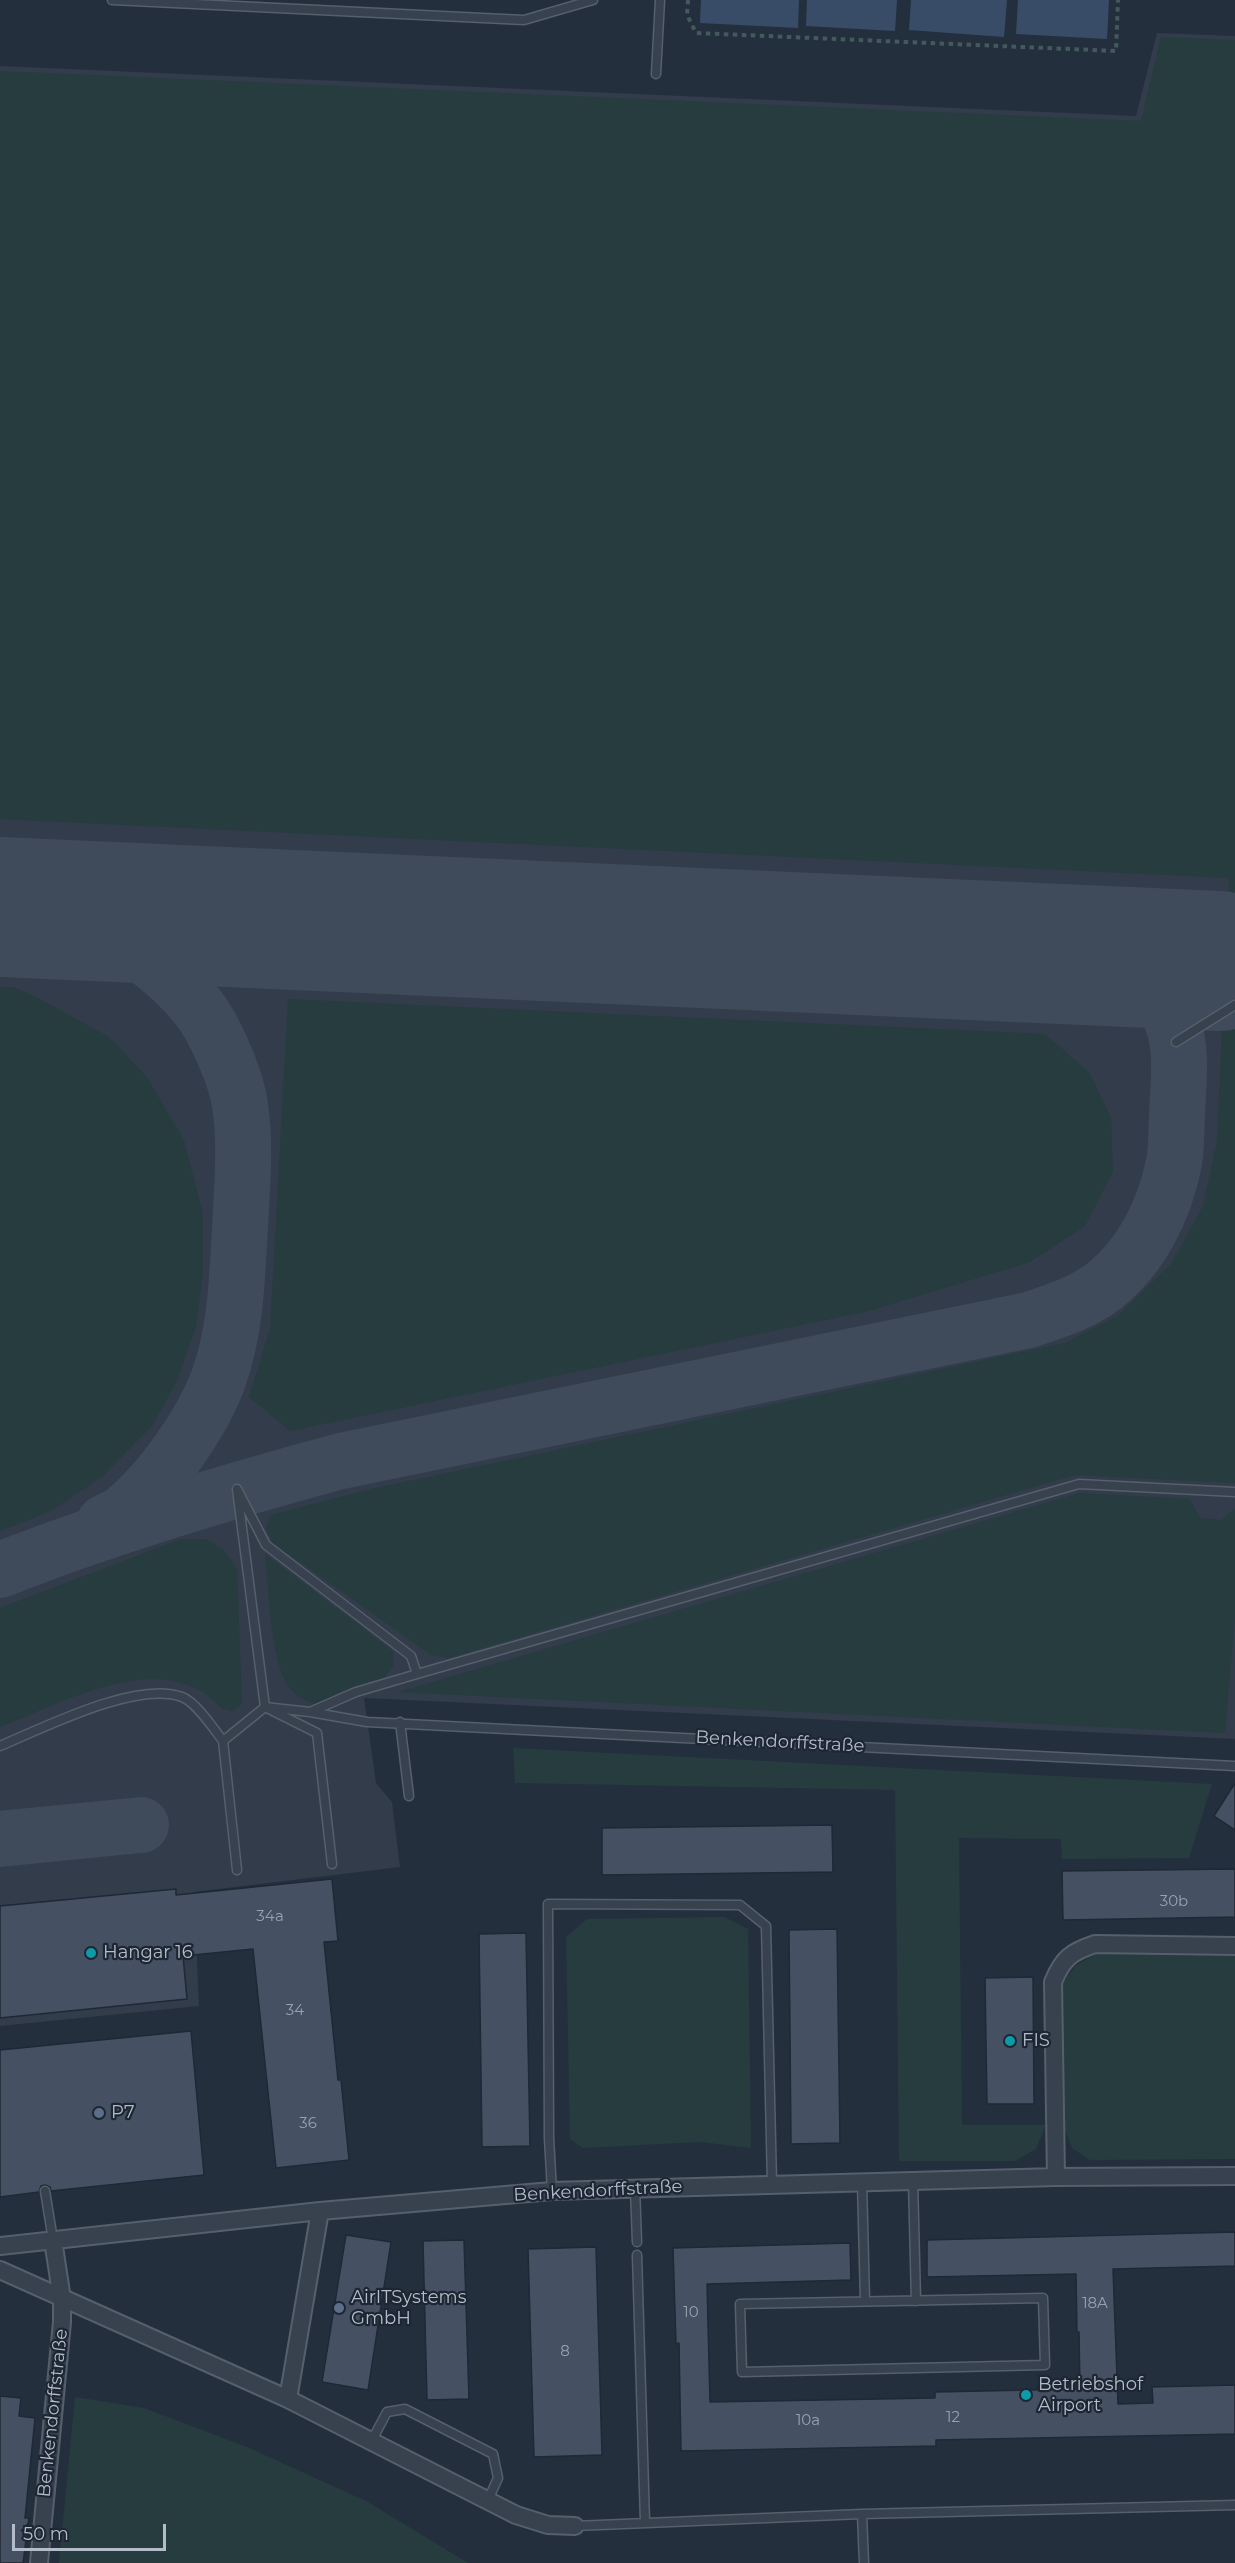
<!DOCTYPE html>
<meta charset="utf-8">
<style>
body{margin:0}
#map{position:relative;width:1235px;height:2563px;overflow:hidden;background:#242f3e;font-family:Montserrat,sans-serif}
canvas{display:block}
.scale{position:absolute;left:12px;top:2524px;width:154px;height:27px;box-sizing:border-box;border:3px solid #b4bcc9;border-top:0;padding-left:8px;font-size:18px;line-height:21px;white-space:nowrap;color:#b4bcc9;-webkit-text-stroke:4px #1d2633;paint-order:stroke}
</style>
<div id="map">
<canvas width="1235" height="2563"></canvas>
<div class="scale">50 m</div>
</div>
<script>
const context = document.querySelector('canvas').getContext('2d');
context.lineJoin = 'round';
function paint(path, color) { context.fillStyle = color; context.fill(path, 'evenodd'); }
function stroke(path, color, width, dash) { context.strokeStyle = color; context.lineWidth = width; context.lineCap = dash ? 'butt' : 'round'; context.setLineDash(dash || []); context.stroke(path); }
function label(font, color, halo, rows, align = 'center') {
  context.font = font + ' Montserrat,sans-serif'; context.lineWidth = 4.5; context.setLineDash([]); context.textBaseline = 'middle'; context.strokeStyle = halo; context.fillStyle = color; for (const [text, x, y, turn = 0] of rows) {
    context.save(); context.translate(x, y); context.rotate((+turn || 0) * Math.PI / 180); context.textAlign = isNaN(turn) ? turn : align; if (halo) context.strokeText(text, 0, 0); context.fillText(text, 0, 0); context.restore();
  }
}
paint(new Path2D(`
 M 1157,33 L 1235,36 L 1235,1739 L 364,1698 L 376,1783 L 392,1802 L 400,1867 L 194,1892 L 199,2006 L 0,2026 L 0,66 L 1136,116 Z`), '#323c4b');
paint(new Path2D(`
 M 1161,37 L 1235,40 L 1235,998 L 1225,1007 L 1229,878 L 0,819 L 0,71 L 1141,121 Z
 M 0,987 L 13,987 L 36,997 L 109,1037 L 147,1077 L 184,1140 L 203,1214 L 203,1272 L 196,1327 L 176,1383 L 152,1426 L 103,1476 L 51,1511 L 0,1531 Z
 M 288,999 L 1045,1034 L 1089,1072 L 1111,1118 L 1113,1172 L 1085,1226 L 1030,1262 L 869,1311 L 290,1431 L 249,1397 L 270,1329 Z
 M 1235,1017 L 1235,1483 L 1075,1475 L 448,1658 L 431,1655 L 273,1543 L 266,1529 L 270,1515 L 371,1489 L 1065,1343 L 1117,1316 L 1171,1264 L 1203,1206 L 1217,1141 L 1222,1026 Z
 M 1080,1493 L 1190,1499 L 1200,1518 L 1221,1520 L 1235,1509 L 1235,1617 L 1225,1733 L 398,1692 Z
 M 181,1539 L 206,1539 L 224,1550 L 237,1569 L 242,1704 L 233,1711 C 217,1709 219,1704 207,1695 C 200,1689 186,1684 177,1682 C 125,1668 49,1708 0,1727 L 0,1608 Z
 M 265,1554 L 393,1651 L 394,1664 L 385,1677 L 342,1691 L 315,1704 C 305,1701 294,1695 288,1686 C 270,1658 269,1589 265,1554 Z
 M 513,1748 L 1212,1784 L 1189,1858 L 1062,1859 L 1061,1839 L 959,1838 L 962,2125 L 1046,2125 L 1036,2149 L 1015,2161 L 899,2161 L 895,1790 L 515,1783 Z
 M 725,1917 L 748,1929 L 751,2148 L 700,2142 L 583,2148 L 570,2139 L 566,1937 L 587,1919 Z
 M 1097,1953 L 1229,1953 L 1235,1956 L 1235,2159 L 1090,2160 L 1072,2148 L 1063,2125 L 1062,1984 L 1075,1966 Z
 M 75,2397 L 144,2408 L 247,2447 L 368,2502 L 468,2563 L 59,2563 Z`), '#263c3f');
paint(new Path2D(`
 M 701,0 L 799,0 L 798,28 L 700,23 Z
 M 807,0 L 897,0 L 895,31 L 806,26 Z
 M 911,0 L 1007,0 L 1004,37 L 909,30 Z
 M 1018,0 L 1109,0 L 1107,39 L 1016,34 Z`), '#394c67');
stroke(new Path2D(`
 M 2,908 C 36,915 76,920 108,935 C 141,951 173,977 196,1005 C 214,1026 236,1077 240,1105 C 246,1145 242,1187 240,1227 C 237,1279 236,1331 218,1380 C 202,1423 160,1483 124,1512 C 118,1517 110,1519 104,1523
 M 0,1570 C 111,1526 226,1492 341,1461 L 1029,1320 C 1055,1311 1082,1303 1104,1286 C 1142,1256 1165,1209 1174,1162 C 1177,1147 1176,1131 1177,1116 C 1178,1088 1182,1057 1175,1030 C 1167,1002 1145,979 1127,958
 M 0,1839 L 141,1825`), '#3f4a5a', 56);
stroke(new Path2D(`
 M 0,907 L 1219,961`), '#3f4a5a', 140);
const building = new Path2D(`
 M 1235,1783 L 1235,1830 L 1214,1816 Z
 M 832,1825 L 833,1872 L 602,1875 L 602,1828 Z
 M 1235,1869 L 1235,1917 L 1063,1920 L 1062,1871 Z
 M 332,1879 L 338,1941 L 324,1942 L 338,2080 L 341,2080 L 349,2160 L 276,2168 L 253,1949 L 183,1956 L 187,1999 L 0,2018 L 0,1906 L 176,1889 L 176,1895 Z
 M 837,1929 L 840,2143 L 791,2144 L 789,1930 Z
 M 526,1933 L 530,2146 L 482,2147 L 479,1934 Z
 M 1033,1977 L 1034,2104 L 987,2104 L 985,1978 Z
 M 191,2031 L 204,2175 L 51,2191 L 50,2187 L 45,2185 L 41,2186 L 39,2192 L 0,2197 L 0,2050 Z
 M 1235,2232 L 1235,2266 L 1113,2269 L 1118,2404 L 1153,2403 L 1152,2387 L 1235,2385 L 1235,2434 L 936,2440 L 936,2446 L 681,2451 L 679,2343 L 676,2344 L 673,2248 L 850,2243 L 851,2280 L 707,2284 L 710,2402 L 935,2398 L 935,2392 L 1080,2389 L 1079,2332 L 1077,2332 L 1076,2274 L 927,2277 L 927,2240 Z
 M 346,2235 L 391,2242 L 368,2390 L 322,2382 Z
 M 464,2240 L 469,2399 L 427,2400 L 423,2241 Z
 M 596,2247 L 602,2455 L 534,2457 L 528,2249 Z
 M 0,2396 L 21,2398 L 19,2416 L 35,2418 L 25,2518 L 29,2518 L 23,2563 L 0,2563 Z`);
paint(building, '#455162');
stroke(building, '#1f2835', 1.5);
const service = new Path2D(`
 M 112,0 L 524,20 L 593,0
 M 656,74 L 660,0
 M 1176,1042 L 1235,1005
 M 310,1712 L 367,1722 L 1235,1766
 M 400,1722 L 409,1796
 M 223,1741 L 237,1870
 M 0,1746 C 43,1728 137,1680 182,1697 C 196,1702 214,1729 223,1741 L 265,1707 L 310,1712 L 356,1692 L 417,1674 L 1079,1484 L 1235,1492
 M 332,1864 L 317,1733 L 265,1707 L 237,1489 L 266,1545 L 411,1656 L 417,1674
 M 913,2180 L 916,2301
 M 862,2182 L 865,2301
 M 635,2188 L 637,2242
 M 45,2191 L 53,2240
 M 552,2191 L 549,2138 L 548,1904 L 740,1905 L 766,1926 L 772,2184
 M 637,2255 L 645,2522
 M 1043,2298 L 1045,2365 L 742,2372 L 740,2304 Z
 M 372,2440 L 387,2412 L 405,2409 L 493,2454 L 498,2478 L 488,2500
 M 862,2514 L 864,2563
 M 575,2526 L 862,2514 L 1235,2505`);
const minor = new Path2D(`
 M 1056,2177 L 1053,1982 C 1063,1958 1071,1952 1095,1944 L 1235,1946
 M 0,2246 L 320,2211 L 552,2191 L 1056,2177 L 1235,2176
 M 0,2270 L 288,2399 L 516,2515 L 548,2525 L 575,2526
 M 288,2399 L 320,2211
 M 39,2563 L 62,2322 L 62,2299 L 53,2240`);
stroke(service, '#565f6c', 11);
stroke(minor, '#565f6c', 20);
stroke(new Path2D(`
 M 688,0 L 687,15 L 696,33 L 1116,51 L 1118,0`), '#44595c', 4, [4.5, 4.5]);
stroke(service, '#38414e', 8);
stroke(minor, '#38414e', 16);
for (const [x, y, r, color] of [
 [91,1953,6,"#0f9aa8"],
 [1010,2041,6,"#0f9aa8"],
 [99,2113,6,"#5c6f8a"],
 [339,2308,6,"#5c6f8a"],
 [1026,2395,6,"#0f9aa8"]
]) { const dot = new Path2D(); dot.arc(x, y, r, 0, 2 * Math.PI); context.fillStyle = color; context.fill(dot); stroke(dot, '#1d2633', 2); }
label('15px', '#98a1af', null, [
 ["30b",1174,1902],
 ["34a",270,1917],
 ["34",295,2011],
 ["36",308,2124],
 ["18A",1095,2304],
 ["10",691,2313],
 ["8",565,2352],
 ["12",953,2418],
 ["10a",808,2421]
]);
label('18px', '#b4bcc9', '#1d2633', [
 ["Benkendorffstraße",780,1742,3],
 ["Benkendorffstraße",598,2191,-3],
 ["Benkendorffstraße",53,2413,-84]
]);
label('18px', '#b4bcc9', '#1d2633', [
 ["Hangar 16",103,1953],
 ["FIS",1022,2041],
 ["P7",111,2113],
 ["AirITSystems",351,2298],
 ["GmbH",351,2319],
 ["Betriebshof",1038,2385],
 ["Airport",1038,2406]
], 'left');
</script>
